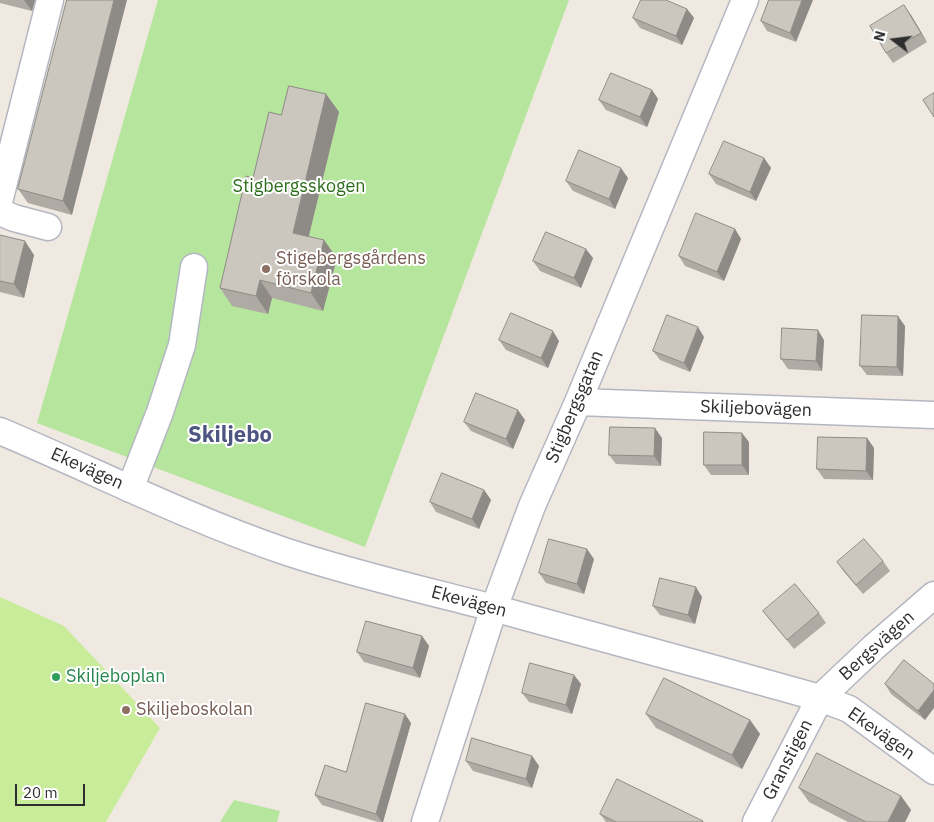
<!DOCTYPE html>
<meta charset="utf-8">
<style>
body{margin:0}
#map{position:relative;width:934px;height:822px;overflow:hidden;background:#efe9e1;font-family:"IBM Plex Sans",sans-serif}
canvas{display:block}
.north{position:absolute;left:869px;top:15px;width:50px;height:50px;-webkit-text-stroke:4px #fff;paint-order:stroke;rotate:285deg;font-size:14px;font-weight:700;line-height:20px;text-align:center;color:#2e2e2e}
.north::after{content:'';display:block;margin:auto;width:18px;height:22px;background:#2e2e2e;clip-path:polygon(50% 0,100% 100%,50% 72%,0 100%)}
.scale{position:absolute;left:15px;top:784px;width:70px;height:22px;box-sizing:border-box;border:2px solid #2e2e2e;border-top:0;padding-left:6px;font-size:15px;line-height:18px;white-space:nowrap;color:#2e2e2e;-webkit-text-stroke:4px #fff;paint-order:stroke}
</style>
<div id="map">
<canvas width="934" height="822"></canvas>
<div class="north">N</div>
<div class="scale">20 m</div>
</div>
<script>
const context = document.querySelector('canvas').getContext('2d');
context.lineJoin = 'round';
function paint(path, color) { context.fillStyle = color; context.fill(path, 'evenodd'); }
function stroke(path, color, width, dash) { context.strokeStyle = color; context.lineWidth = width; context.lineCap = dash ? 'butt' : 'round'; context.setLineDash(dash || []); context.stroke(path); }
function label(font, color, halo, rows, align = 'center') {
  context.font = font + ' "IBM Plex Sans",sans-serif'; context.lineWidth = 4; context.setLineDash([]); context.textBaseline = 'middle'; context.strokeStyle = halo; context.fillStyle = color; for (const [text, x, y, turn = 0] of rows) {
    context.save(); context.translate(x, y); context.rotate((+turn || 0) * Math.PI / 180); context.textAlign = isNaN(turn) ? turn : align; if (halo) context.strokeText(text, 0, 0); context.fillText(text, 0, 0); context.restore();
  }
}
paint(new Path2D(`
 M 158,0 L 569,0 L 365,547 L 37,423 Z
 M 234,800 L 280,811 L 277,822 L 220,822 Z`), '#b6e59e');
paint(new Path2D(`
 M 0,597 L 64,626 L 160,728 L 106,822 L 0,822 Z`), '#c9ec9a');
const minor = new Path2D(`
 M 0,198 L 50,0
 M 0,212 L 14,218 L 48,227
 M 578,402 L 934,415
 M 0,431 C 95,471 187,518 284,551 C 353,574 424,590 493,608 C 602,637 711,668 820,698 L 849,709 L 934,771
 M 130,489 L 160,412 L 182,345 L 194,267
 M 425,822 L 494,608 L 532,506 L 578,402 L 745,0
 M 756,822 L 820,698 L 874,647 L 934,595`);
stroke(minor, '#b4b7c1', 29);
stroke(minor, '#fff', 26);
paint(new Path2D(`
 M 0,0 L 35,0 L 32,11 L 0,3 Z
 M 67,0 L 72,215 L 28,203 L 18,189 Z
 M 769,0 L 796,42 L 767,31 L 761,21 Z
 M 687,9 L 694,18 L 682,45 L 640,28 L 633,18 Z
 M 911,15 L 927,42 L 893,63 L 886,53 Z
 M 652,90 L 658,99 L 647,127 L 606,110 L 599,100 Z
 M 326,94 L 339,112 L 309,236 L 337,258 L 323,311 L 272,298 L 268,314 L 232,306 L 220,288 L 253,178 L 281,115 Z
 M 764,158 L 771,168 L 756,201 L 716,184 L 709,174 Z
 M 628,178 L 615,209 L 573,191 L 566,181 Z
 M 735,229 L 741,239 L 724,281 L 685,266 L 679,256 Z
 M 0,235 L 34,255 L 24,298 L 0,292 Z
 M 593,258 L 581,288 L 540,271 L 533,261 Z
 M 905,326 L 903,376 L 867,375 L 860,366 Z
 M 704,337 L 690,372 L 660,360 L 653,351 Z
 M 499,340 L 559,341 L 548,368 L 506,350 Z
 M 824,340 L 822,371 L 788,369 L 781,359 Z
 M 525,420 L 513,449 L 471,431 L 464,422 Z
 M 662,438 L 661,466 L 616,464 L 609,455 Z
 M 867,438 L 874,448 L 873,480 L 824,479 L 817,469 Z
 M 749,442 L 749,475 L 711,475 L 704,465 Z
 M 484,490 L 491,500 L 479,529 L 436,512 L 430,502 Z
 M 594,559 L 584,594 L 546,583 L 539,573 Z
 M 883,561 L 890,571 L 863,594 L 844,572 L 837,562 Z
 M 702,597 L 695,624 L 660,615 L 653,606 Z
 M 763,611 L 819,613 L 826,623 L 794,649 L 770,620 Z
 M 422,636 L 429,646 L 420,678 L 364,662 L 357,652 Z
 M 904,660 L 925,720 L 891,694 L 885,684 Z
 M 574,675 L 581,684 L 572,714 L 529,702 L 522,693 Z
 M 646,714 L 750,720 L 760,734 L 742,769 L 656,728 Z
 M 411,723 L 383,822 L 378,822 L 322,805 L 315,795 Z
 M 532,756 L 539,766 L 532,788 L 473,771 L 466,761 Z
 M 799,788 L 901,796 L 911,810 L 905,822 L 848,822 L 809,802 Z
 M 600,814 L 703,821 L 704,822 L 606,822 Z`), '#afaba4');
paint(new Path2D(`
 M 24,0 L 35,0 L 32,11 Z
 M 114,0 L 127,0 L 72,215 L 63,201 Z
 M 802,0 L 813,0 L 796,42 L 790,33 Z
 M 904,5 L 911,15 L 927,42 L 921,33 Z
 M 687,9 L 694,18 L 682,45 L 676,36 Z
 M 652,90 L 658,99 L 647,127 L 640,117 Z
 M 326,94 L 339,112 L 305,251 L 293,233 Z
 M 764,158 L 771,168 L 756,201 L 750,192 Z
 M 621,168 L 628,178 L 615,209 L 609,199 Z
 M 735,229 L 741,239 L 724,281 L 717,272 Z
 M 324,240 L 337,258 L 323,311 L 311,293 Z
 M 25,241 L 34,255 L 24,298 L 14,284 Z
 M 586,249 L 593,258 L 581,288 L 574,278 Z
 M 260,280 L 272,298 L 268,314 L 256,296 Z
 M 898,316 L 905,326 L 903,376 L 897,367 Z
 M 698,327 L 704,337 L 690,372 L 684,363 Z
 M 818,330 L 824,340 L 822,371 L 816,361 Z
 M 553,331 L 559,341 L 548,368 L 541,358 Z
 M 518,410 L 525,420 L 513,449 L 506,439 Z
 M 655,428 L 662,438 L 661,466 L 654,456 Z
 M 742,433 L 749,442 L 749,475 L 742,465 Z
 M 867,438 L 874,448 L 873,480 L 866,471 Z
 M 484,490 L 491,500 L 479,529 L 472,519 Z
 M 587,549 L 594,559 L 584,594 L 577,584 Z
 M 696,587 L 702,597 L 695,624 L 688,615 Z
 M 422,636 L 429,646 L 420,678 L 413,668 Z
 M 574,675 L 581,684 L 572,714 L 566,705 Z
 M 934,690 L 934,708 L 925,720 L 918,711 Z
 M 405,714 L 411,723 L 383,822 L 382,822 L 376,814 Z
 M 750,720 L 760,734 L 742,769 L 732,755 Z
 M 532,756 L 539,766 L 532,788 L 526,779 Z
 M 901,796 L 911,810 L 905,822 L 888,822 Z`), '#8e8b86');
const building = new Path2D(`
 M 67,0 L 114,0 L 63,201 L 18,189 Z
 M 641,0 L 666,0 L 687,9 L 676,36 L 633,18 Z
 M 769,0 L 802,0 L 790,33 L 761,21 Z
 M 904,5 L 921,33 L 886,53 L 870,26 Z
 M 611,73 L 652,90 L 640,117 L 599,100 Z
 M 289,86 L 326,94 L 293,233 L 324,240 L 311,293 L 260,280 L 256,296 L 220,288 L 246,176 L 253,178 L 269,112 L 281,115 Z
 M 934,93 L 934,117 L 923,100 Z
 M 724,141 L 764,158 L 750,192 L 709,174 Z
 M 579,150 L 621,168 L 609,199 L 566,181 Z
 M 696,213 L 735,229 L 717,272 L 679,256 Z
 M 546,232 L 586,249 L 574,278 L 533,261 Z
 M 0,235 L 25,241 L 14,284 L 0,281 Z
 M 511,313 L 553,331 L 541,358 L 499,340 Z
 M 667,315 L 698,327 L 684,363 L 653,351 Z
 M 862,315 L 898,316 L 897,367 L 860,366 Z
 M 782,328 L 818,330 L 816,361 L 781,359 Z
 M 476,393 L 518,410 L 506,439 L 464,422 Z
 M 610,427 L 655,428 L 654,456 L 609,455 Z
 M 704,432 L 742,433 L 742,465 L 704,465 Z
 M 818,437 L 867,438 L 866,471 L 817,469 Z
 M 442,473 L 484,490 L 472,519 L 430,502 Z
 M 549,539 L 587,549 L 577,584 L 539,573 Z
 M 864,539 L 883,561 L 856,585 L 837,562 Z
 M 660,578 L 696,587 L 688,615 L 653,606 Z
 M 795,584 L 819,613 L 787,640 L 763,611 Z
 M 366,621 L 422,636 L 413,668 L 357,652 Z
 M 904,660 L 934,684 L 934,690 L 918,711 L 885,684 Z
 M 530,663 L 574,675 L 566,705 L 522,693 Z
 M 664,678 L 750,720 L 732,755 L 646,714 Z
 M 366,703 L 405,714 L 376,814 L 315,795 L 325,765 L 346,772 Z
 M 472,738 L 532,756 L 526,779 L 466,761 Z
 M 817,753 L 901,796 L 888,822 L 866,822 L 799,788 Z
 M 617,779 L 703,821 L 702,822 L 616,822 L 600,814 Z`);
paint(building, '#cbc7bf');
stroke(building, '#8e8b86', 1);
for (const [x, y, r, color] of [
 [266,269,5,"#8d6e63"],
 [56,677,5,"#2e9e5b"],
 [126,710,5,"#8d6e63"]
]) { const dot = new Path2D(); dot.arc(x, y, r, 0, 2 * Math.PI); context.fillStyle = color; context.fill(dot); stroke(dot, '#fff', 2); }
label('18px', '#2c6e1b', '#fff', [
 ["Stigbergsskogen",299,187]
]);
label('18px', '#785e54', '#fff', [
 ["Stigebergsgårdens",276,259],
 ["förskola",276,280],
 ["Skiljeboskolan",136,710]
], 'left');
label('18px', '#2e2e2e', '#fff', [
 ["Stigbergsgatan",575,407,-67],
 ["Skiljebovägen",756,409,2],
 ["Ekevägen",87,469,24],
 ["Ekevägen",469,602,15],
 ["Bergsvägen",877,646,-42],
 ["Ekevägen",881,734,35],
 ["Granstigen",788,760,-63]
]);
label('18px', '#27864d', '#fff', [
 ["Skiljeboplan",66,677]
], 'left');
label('bold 22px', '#4d5680', '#fff', [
 ["Skiljebo",230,436]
]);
</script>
